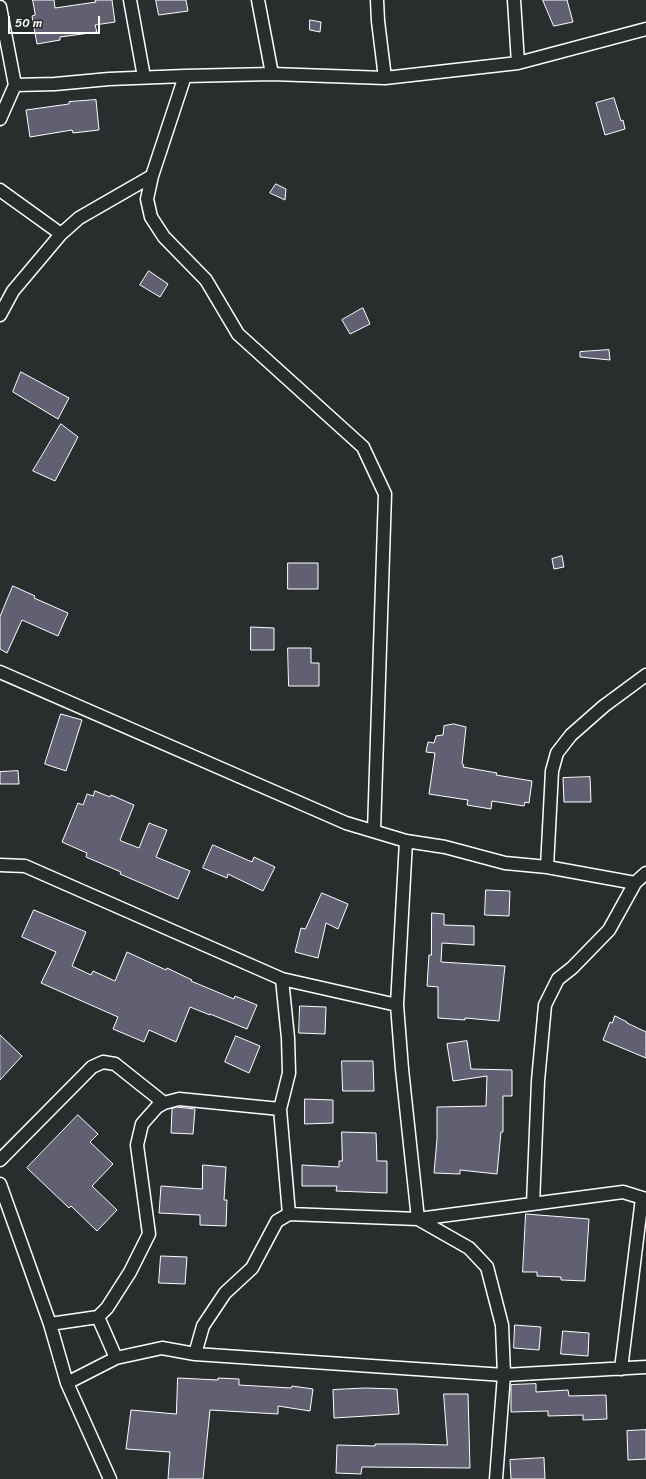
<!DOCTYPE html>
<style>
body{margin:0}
#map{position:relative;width:646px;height:1479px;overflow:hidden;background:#2a2d2e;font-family:Sriracha,sans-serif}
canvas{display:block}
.scale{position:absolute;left:8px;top:16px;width:92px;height:18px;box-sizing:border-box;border:2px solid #fff;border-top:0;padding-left:5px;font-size:12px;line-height:14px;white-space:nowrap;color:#fff;-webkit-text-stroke:3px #2a2d2e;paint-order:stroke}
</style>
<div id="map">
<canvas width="646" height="1479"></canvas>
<div class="scale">50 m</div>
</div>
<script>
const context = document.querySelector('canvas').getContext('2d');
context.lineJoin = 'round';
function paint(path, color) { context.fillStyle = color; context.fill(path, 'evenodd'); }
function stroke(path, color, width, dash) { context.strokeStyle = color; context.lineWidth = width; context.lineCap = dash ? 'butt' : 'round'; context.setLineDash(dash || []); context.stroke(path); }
const building = new Path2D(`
 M 33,0 L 54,0 L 55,8 L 96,2 L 95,0 L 112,0 L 115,22 L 95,25 L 97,32 L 60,37 L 60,40 L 37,44 L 32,16 L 35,15 Z
 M 156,0 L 186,0 L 188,11 L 159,15 Z
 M 543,0 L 567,0 L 573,22 L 554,26 Z
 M 310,20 L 321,22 L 320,32 L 310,30 Z
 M 614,98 L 621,121 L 623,120 L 625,129 L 605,135 L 596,103 Z
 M 96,100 L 99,130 L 73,133 L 72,130 L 30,137 L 26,110 L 69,104 L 69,102 Z
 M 276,184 L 286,189 L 285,200 L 270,193 Z
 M 149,271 L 168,284 L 160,297 L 140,285 Z
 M 363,308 L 370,324 L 350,334 L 342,320 Z
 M 609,350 L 610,360 L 580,357 L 580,352 Z
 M 21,372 L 69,398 L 58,419 L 13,392 Z
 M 61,424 L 78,437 L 55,481 L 33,471 Z
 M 562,556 L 564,567 L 554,569 L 552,559 Z
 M 288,563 L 318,563 L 318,589 L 288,589 Z
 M 13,586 L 35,596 L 34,598 L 68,613 L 58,636 L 22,620 L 7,653 L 0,649 L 0,617 Z
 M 251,627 L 274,628 L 274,650 L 251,650 Z
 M 288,648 L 311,648 L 311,663 L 319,663 L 319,686 L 289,686 Z
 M 61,714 L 82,720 L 66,771 L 45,764 Z
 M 454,724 L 466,727 L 462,764 L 464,765 L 463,767 L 497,773 L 496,775 L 532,781 L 529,803 L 525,802 L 524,806 L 492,801 L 491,809 L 467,805 L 468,800 L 429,794 L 435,753 L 426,752 L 428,742 L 434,743 L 436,736 L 443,735 L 444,726 Z
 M 18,771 L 19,784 L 0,784 L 0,772 Z
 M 590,777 L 591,802 L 564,802 L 563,778 Z
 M 95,791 L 110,797 L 111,795 L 134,805 L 120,840 L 121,841 L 139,848 L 149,823 L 167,830 L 156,857 L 190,871 L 178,899 L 120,874 L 121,872 L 86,857 L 87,853 L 62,842 L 78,803 L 83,805 L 87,794 L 93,796 Z
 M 213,845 L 252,862 L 254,857 L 275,867 L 263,891 L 228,874 L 227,878 L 203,868 Z
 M 486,890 L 510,891 L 509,916 L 485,915 Z
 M 322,893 L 348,904 L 338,929 L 326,923 L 318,958 L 295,952 L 301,928 L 305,929 Z
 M 34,910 L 86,932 L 72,966 L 91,975 L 93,971 L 115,981 L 127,952 L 166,970 L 167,968 L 192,980 L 191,981 L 234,999 L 235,996 L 257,1005 L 247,1029 L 210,1014 L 210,1015 L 190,1007 L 176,1042 L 149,1030 L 144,1042 L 113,1029 L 118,1017 L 41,983 L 56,952 L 22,937 Z
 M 432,913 L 444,914 L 444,925 L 474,926 L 474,945 L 442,943 L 441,962 L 505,966 L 499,1021 L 465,1018 L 465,1020 L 438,1018 L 438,987 L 427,986 L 429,955 L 431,955 Z
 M 300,1006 L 326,1007 L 325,1034 L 299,1033 Z
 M 615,1016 L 627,1022 L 627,1023 L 646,1032 L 646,1058 L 603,1040 L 610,1022 L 612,1023 Z
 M 0,1035 L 22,1056 L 0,1080 Z
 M 236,1036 L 260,1046 L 249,1073 L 225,1062 Z
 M 467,1041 L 471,1069 L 512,1070 L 512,1096 L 503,1096 L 503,1132 L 501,1132 L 497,1174 L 460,1170 L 460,1174 L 434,1173 L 437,1139 L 437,1107 L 486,1106 L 487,1076 L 453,1081 L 447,1044 Z
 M 342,1061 L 373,1061 L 374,1091 L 343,1091 Z
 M 305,1099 L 333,1100 L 333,1123 L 305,1124 Z
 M 177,1107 L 195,1109 L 193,1134 L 171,1133 L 172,1109 Z
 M 78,1115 L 98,1134 L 90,1142 L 113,1164 L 92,1186 L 117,1210 L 97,1231 L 71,1206 L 69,1208 L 27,1168 Z
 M 342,1132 L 376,1133 L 377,1161 L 387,1161 L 387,1193 L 336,1191 L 337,1186 L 302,1186 L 302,1165 L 339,1167 L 339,1161 L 342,1161 Z
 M 203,1165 L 226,1167 L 224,1200 L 227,1200 L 226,1226 L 200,1225 L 200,1215 L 159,1213 L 161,1186 L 202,1189 Z
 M 526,1214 L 589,1219 L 585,1281 L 561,1280 L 561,1277 L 537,1276 L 537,1272 L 523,1272 Z
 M 161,1256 L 187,1257 L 185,1284 L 159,1283 Z
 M 515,1325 L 541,1327 L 539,1350 L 514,1348 Z
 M 563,1331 L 589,1333 L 588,1356 L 561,1354 Z
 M 178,1378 L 218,1380 L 218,1378 L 239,1379 L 239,1385 L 291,1388 L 292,1386 L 313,1389 L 310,1411 L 278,1406 L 278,1414 L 210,1410 L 203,1479 L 168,1479 L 170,1452 L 126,1449 L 131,1410 L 176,1414 Z
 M 536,1384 L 536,1392 L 568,1390 L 569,1396 L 606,1395 L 607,1419 L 583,1420 L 583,1415 L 548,1416 L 548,1411 L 511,1412 L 511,1385 Z
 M 365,1388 L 397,1389 L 399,1414 L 334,1418 L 333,1390 Z
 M 444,1394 L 468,1394 L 470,1468 L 362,1467 L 361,1474 L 336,1473 L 337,1445 L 375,1446 L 375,1444 L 413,1444 L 447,1445 Z
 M 646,1430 L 646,1459 L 628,1460 L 627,1431 Z
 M 544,1458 L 545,1479 L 511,1479 L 510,1460 Z`);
paint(building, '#606072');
stroke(building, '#fff', 1);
const street = new Path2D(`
 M 130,0 L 144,77
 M 258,0 L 272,74
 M 377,0 L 378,21 L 385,78
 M 514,0 L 518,63
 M 0,7 L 15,85 L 0,119
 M 185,76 L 152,176 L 147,199 L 151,217 L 164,237 L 206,280 L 238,334 L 363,447 L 385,494 L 374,831
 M 15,85 L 55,84 L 109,79 L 185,76 L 272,74 L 385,78 L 518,63 L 646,29
 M 0,190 L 61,234
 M 0,315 L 13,291 L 61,234 L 79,218 L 152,176
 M 0,672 L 346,823 L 406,841 L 445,847 L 505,863 L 547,867 L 635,883
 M 406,841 L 397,1005 L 402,1069 L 418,1219 L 469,1248 L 487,1267 L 502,1325 L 504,1375 L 496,1479
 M 0,865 L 25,866 L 282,979 L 397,1005
 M 547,867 L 552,771 L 557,753 L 571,735 L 604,706 L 646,675
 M 280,1109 L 289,1214
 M 0,1160 L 92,1067 L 103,1062 L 115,1064 L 164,1103
 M 0,1184 L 50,1324 L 67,1383 L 110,1479
 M 533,1204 L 538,1081 L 545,1005 L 558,979 L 572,968 L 609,930 L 635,883 L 646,873
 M 98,1317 L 116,1358
 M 50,1324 L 98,1317 L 107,1308 L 130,1272 L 149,1234 L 137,1145 L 142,1124 L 157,1107 L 164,1103 L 179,1099 L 280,1109 L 289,1073 L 288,1038 L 282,979
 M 195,1354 L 203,1326 L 225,1293 L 252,1268 L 277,1221 L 289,1214 L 418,1219 L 623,1192 L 646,1199
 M 621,1369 L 642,1198
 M 67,1383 L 116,1358 L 162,1348 L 195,1354 L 504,1375 L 646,1367`);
stroke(street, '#fff', 15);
stroke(street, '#2a2d2e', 12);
</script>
